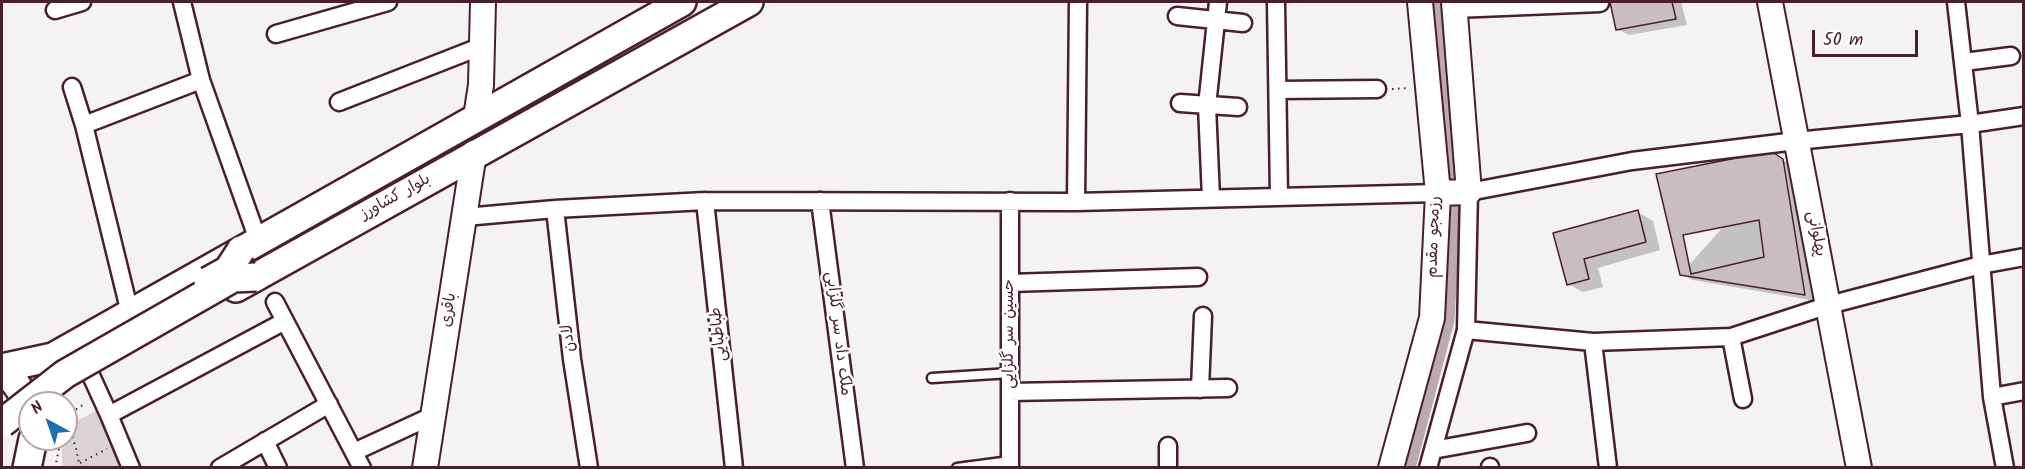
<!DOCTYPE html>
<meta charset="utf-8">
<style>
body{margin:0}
#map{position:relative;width:2025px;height:469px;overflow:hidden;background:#f4f2f2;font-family:Kalam,sans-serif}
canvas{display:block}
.frame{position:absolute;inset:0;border:3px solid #4a1f2b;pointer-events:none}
.north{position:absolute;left:18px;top:391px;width:60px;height:60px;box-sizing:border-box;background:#fff;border:2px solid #b7a5aa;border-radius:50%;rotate:320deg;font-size:16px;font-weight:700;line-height:24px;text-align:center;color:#4a1f2b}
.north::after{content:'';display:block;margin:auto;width:21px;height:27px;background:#1f6fb2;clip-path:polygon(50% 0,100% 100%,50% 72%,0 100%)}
.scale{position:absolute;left:1812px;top:30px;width:106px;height:27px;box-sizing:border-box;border:3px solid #4a1f2b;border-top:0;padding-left:8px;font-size:18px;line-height:21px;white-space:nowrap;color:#4a1f2b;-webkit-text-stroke:4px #fff;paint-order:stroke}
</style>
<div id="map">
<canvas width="2025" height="469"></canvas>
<div class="frame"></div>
<div class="north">N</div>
<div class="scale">50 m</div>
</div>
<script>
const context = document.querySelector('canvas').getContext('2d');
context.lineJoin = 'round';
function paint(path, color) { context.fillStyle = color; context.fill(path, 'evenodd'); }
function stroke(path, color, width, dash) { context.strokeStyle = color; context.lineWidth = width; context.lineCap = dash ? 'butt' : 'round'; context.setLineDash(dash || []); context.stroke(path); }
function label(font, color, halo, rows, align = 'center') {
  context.font = font + ' Kalam,"Playpen Sans Arabic",sans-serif'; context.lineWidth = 5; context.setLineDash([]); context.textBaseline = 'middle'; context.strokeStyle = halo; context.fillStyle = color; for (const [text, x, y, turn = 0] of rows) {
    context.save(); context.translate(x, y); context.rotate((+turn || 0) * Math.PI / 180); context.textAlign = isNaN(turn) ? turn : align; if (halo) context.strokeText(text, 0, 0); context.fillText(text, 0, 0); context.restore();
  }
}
paint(new Path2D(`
 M 97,410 L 120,467 L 62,467 L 62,439 L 66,439 L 66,427 Z`), '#dbd2d5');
paint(new Path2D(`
 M 1611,2 L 1681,2 L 1687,25 L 1629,35 L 1617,29 Z
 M 1783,160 L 1794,167 L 1816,301 L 1693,280 L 1681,274 Z
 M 1637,212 L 1653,221 L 1660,250 L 1598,268 L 1603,287 L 1583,292 L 1568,284 L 1555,234 Z`), '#0003');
stroke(new Path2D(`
 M 1439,2 L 1454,175
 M 1408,468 L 1447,320 L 1454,206`), '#baa9ae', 15);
const building = new Path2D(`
 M 1610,2 L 1672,2 L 1676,19 L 1616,30 Z
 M 1771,151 L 1783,159 L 1805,295 L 1680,275 L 1656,174 Z
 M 1638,210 L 1646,242 L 1584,259 L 1589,279 L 1567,285 L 1553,233 Z
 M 1759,220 L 1764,257 L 1691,274 L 1683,235 Z`);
paint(building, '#cabdc1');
stroke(building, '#4a1f2b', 1.5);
const lane = new Path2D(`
 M 932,378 L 1010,373
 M 957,468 L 1010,461`);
const street = new Path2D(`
 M 182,2 L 201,80 L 258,240
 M 1276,2 L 1279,197
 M 1956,2 L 1970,124 L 1992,397 L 2005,468
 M 1455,9 L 1600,3
 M 55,10 L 82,2
 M 1177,16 L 1243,23
 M 276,34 L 388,2
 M 1964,62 L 2011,56
 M 72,87 L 84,125 L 130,313
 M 1278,90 L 1377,89
 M 339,102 L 482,46
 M 1180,103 L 1238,107
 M 84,125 L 201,80
 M 1211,198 L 1207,106 L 1218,2
 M 705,201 L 734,468
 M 820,201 L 855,468
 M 1076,202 L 1078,2
 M 555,209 L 572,359 L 589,468
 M 465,217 L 555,209 L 705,201 L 1076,202 L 1438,193
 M 1010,283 L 1198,277
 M 275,302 L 362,468
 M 1466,330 L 1593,342 L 1731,337 L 1829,305 L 1981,265 L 2024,257
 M 1731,337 L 1743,399
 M 1593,342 L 1608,468
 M 89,371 L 109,415
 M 1200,389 L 1203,316
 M 1010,392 L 1228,388
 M 1992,397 L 2024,391
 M 265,441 L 278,468
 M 1168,446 L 1168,468
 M 1433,450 L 1527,433
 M 354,452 L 434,415
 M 131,468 L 109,415 L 285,321
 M 220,468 L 329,404
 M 1010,468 L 1010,201
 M 1428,468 L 1466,330 L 1469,192 L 1632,161 L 1796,141 L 1970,124 L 2024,116
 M 1490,468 L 1490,467`);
const secondary = new Path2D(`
 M 1770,2 L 1859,468
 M 476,117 L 481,85 L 483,2
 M 1438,193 L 1469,192 L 1454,2
 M 425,468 L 474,153
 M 1391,468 L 1432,318 L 1438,193 L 1420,2`);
const primary = new Path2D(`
 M 236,288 L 749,2
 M 2,368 L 53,357 L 682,2
 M 2,368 C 15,381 25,394 30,412
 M 27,468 L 33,439`);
stroke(lane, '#4a1f2b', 13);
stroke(street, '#4a1f2b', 21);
stroke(secondary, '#4a1f2b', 28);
stroke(primary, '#4a1f2b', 32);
stroke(new Path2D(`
 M 1392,89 L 1410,88
 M 66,416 L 86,403
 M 66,420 L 76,448 L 80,468
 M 80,463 L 107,449
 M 55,468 L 61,439`), '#4a1f2b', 2, [1.5, 4.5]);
stroke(lane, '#fff', 8);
stroke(street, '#fff', 16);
stroke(secondary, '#fff', 24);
stroke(primary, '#fff', 27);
const primaryBridge = new Path2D(`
 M 208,281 L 228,270 L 241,250
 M 2,423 L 65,374 L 233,278 L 256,277`);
stroke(primaryBridge, '#4a1f2b', 32, []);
stroke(primaryBridge, '#fff', 27);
label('16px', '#4a1f2b', '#fff', [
 ["بلوار کشاورز",396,198,-29],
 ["پهلوانی",1815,234,79],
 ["رزمجو مقدم",1435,237,-88],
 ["باقری",450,310,-81],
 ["طباطبایی",720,334,-96],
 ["ملک داد سر گلزایی",837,334,83],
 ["حسین سر گلزایی",1010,334,-90],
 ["لادن",570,338,-97]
]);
</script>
